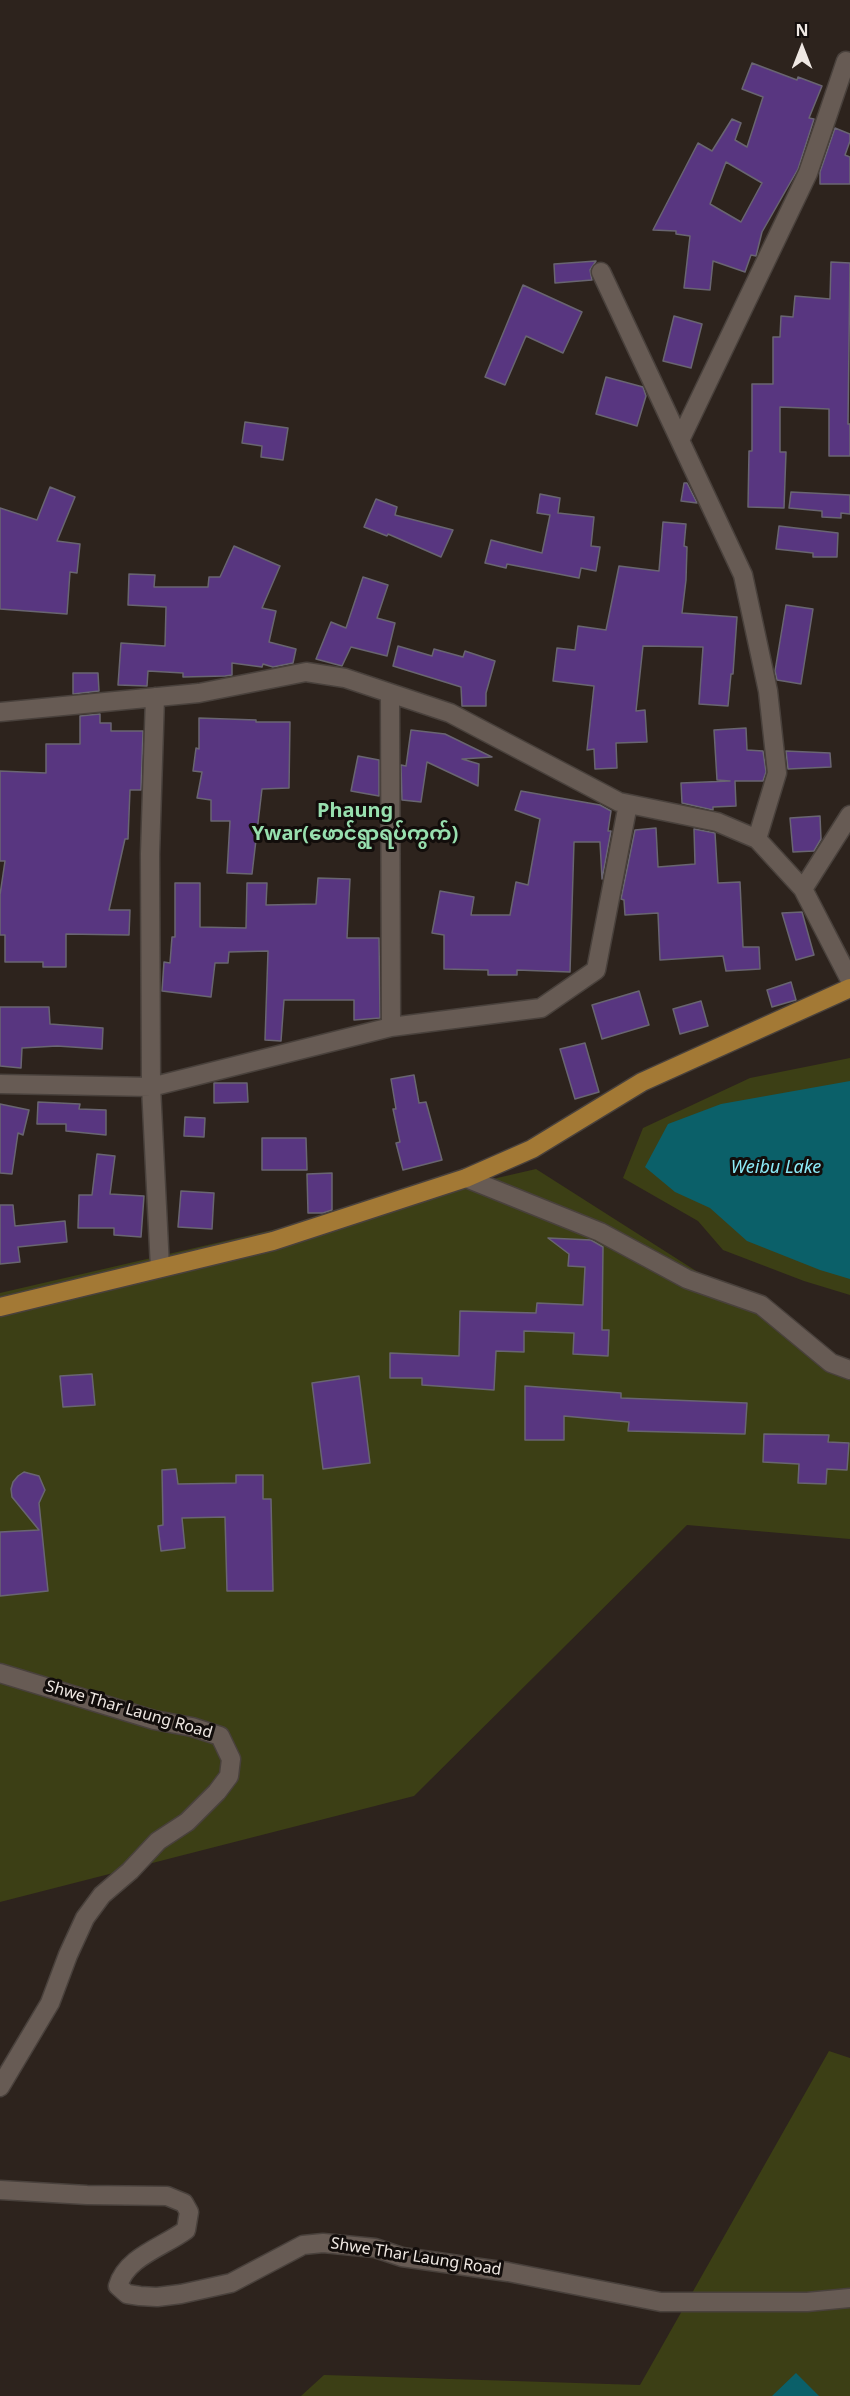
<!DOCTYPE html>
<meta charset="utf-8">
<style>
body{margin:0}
#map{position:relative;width:850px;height:2396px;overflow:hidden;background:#2d231d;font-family:"Noto Sans",sans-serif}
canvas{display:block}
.north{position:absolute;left:772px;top:18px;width:60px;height:60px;-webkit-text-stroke:4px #120d0b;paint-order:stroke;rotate:0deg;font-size:16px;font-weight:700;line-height:24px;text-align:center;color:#efe8e3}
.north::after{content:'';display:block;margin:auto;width:21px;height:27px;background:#efe8e3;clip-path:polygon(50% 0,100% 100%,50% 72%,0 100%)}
</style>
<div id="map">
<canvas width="850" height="2396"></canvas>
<div class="north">N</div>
</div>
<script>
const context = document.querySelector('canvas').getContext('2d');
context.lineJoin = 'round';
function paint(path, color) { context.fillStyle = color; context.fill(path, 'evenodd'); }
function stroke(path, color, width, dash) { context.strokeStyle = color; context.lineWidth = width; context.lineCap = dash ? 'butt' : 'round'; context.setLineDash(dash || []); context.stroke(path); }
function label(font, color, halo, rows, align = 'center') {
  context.font = font + ' "Noto Sans","Noto Sans Myanmar",sans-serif'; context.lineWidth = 6; context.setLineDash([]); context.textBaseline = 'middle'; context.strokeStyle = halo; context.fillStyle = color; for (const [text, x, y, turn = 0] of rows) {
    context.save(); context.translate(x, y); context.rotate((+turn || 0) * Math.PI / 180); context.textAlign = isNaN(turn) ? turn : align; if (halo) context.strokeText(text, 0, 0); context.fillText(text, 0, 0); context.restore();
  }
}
paint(new Path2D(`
 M 850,1058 L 850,1295 L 804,1281 L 723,1250 L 698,1221 L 623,1178 L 643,1128 L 750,1078 Z
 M 536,1169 L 850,1369 L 850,1539 L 687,1525 L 414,1796 L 0,1902 L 0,1293 Z
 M 829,2051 L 850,2058 L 850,2396 L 301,2396 L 324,2375 L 640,2385 Z`), '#3c3f15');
paint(new Path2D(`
 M 850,1081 L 850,1279 L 820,1270 L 747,1241 L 710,1208 L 675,1192 L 645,1167 L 668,1124 L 721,1104 Z
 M 796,2373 L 819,2396 L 772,2396 Z`), '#0b6069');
const building = new Path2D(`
 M 752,63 L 797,80 L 798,77 L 822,86 L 809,118 L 814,119 L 798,169 L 762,232 L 756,256 L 751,255 L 745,272 L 713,261 L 710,290 L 684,288 L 690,236 L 676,234 L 676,231 L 653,230 L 698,143 L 712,151 L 732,119 L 741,123 L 735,140 L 747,147 L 763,97 L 742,89 ZM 726,162 L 762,183 L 741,222 L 710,204 Z
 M 835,128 L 850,134 L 850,141 L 845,155 L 850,157 L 850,184 L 820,184 L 820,172 Z
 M 596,261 L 590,270 L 592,280 L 555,283 L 554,264 Z
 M 831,262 L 850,263 L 848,424 L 850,424 L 850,456 L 829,456 L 829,409 L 780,407 L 780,452 L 786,452 L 784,508 L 748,507 L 749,451 L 752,451 L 752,384 L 773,384 L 773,337 L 780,337 L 781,316 L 793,317 L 795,296 L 830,299 Z
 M 523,285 L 582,312 L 563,353 L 526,336 L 505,385 L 485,377 Z
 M 674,316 L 702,324 L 691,368 L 663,361 Z
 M 606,377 L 643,387 L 646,396 L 637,426 L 596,414 Z
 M 245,422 L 288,428 L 283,460 L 261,457 L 262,446 L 242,443 Z
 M 684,483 L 687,483 L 697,503 L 681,501 Z
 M 50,487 L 75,497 L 57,541 L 80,544 L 77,573 L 70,572 L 67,614 L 0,609 L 0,508 L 37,520 Z
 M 791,492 L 850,495 L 850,514 L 841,513 L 841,518 L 822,517 L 822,511 L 789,508 Z
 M 540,494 L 560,498 L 558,513 L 594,517 L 591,546 L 600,547 L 596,571 L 581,568 L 579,578 L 507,564 L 506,568 L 485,563 L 491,540 L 542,553 L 550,515 L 537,513 Z
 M 376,499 L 397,507 L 395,515 L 453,530 L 441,557 L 388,534 L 387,536 L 364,527 Z
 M 663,522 L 686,524 L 684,546 L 687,547 L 686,580 L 682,613 L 737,617 L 733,674 L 731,674 L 728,706 L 699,704 L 703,647 L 643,646 L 636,711 L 645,710 L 647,742 L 616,743 L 617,768 L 595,769 L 594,749 L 587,750 L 594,686 L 553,681 L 557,648 L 575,650 L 578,626 L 606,630 L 619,566 L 659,571 Z
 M 779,526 L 838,533 L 837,557 L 813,557 L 813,553 L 776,549 Z
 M 234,546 L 280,566 L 262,608 L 276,611 L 269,642 L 296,649 L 293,663 L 273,667 L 263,664 L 262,667 L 232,663 L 232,675 L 225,676 L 183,677 L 183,673 L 148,671 L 147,686 L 118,685 L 121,643 L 165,646 L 166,607 L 128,605 L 129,574 L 155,575 L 154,587 L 208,587 L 209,577 L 220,577 Z
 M 363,577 L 388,585 L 377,618 L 395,623 L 387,656 L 351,647 L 342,666 L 316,659 L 331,622 L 346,628 Z
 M 786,605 L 813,609 L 801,684 L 777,680 L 775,671 Z
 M 398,646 L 432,656 L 434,649 L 463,657 L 465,651 L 495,661 L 486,693 L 486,706 L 462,706 L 461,687 L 393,666 Z
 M 73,673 L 98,673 L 99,691 L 73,694 Z
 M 100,714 L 100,723 L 111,723 L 111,731 L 143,731 L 141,790 L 130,790 L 128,839 L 125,839 L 109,910 L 130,910 L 129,935 L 66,934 L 66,967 L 43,967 L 43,962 L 5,962 L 5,935 L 0,935 L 0,895 L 5,861 L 0,861 L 0,771 L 46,773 L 46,744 L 80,744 L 80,716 Z
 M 199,718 L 256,720 L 256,722 L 290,722 L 289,788 L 262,789 L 252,874 L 227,873 L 230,821 L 211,821 L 211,800 L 197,798 L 202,772 L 193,771 L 196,748 L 199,749 Z
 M 746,728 L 747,750 L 763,751 L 766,772 L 763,781 L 735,781 L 736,806 L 713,807 L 713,810 L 682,803 L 681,783 L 730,781 L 717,780 L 714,730 Z
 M 411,730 L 445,734 L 492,757 L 462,759 L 479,764 L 478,786 L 427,762 L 421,802 L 402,800 L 401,765 L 406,766 Z
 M 786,751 L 830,753 L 831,767 L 788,769 Z
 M 358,756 L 379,760 L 379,796 L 351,791 Z
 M 521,791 L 600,805 L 611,811 L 608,831 L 611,831 L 602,879 L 600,842 L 574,842 L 570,972 L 517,970 L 517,975 L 488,975 L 488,970 L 444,969 L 444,935 L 432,933 L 440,891 L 474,897 L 471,915 L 510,915 L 516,882 L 528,885 L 540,819 L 515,810 Z
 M 820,816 L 821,839 L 814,851 L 793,852 L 790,818 Z
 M 656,828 L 658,867 L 695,864 L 694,829 L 715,833 L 718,883 L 740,882 L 743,947 L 759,947 L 760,969 L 726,971 L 723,956 L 660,960 L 658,913 L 625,915 L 624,900 L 621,899 L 635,830 Z
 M 318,878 L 350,879 L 347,938 L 379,938 L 380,1018 L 354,1020 L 354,1000 L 284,1000 L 281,1041 L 265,1040 L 268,951 L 229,952 L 228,963 L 215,963 L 211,997 L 162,991 L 164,962 L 170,963 L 172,937 L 175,937 L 175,883 L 200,883 L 200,927 L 246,928 L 247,883 L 267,883 L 266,905 L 316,904 Z
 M 802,912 L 814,955 L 796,960 L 782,913 Z
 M 791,982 L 796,1000 L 772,1007 L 767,990 Z
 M 639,991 L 649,1025 L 602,1039 L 592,1005 Z
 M 701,1001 L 708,1026 L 680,1034 L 673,1009 Z
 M 0,1007 L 49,1007 L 50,1024 L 103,1028 L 102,1049 L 57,1046 L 22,1048 L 21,1068 L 0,1066 Z
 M 585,1043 L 599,1092 L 575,1099 L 560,1049 Z
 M 414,1075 L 419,1103 L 426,1102 L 442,1160 L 403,1170 L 396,1143 L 400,1142 L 393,1109 L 396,1109 L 391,1079 Z
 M 214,1083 L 247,1083 L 248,1102 L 214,1103 Z
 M 38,1102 L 80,1104 L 79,1109 L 106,1110 L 106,1135 L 66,1131 L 66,1124 L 37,1124 Z
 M 0,1104 L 29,1110 L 23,1135 L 18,1133 L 12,1174 L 0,1173 Z
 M 185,1117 L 205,1118 L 204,1137 L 184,1136 Z
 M 262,1138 L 306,1138 L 307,1170 L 262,1170 Z
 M 97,1154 L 115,1156 L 110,1194 L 144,1196 L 141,1237 L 114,1235 L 114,1228 L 78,1228 L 79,1195 L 92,1195 Z
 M 332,1173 L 332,1210 L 323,1213 L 308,1213 L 307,1174 Z
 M 181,1191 L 214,1193 L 212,1229 L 178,1227 Z
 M 0,1205 L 13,1205 L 15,1226 L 65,1221 L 67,1242 L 18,1247 L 20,1262 L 0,1264 Z
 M 548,1238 L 591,1240 L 603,1247 L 602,1330 L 609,1330 L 608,1356 L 573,1354 L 574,1333 L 524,1331 L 524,1352 L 496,1351 L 494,1390 L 422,1385 L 422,1378 L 390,1378 L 390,1353 L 459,1356 L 460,1311 L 536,1313 L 537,1303 L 583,1305 L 585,1267 L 568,1266 L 569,1254 Z
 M 92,1374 L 95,1405 L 63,1407 L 60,1376 Z
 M 359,1376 L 370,1463 L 323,1469 L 312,1383 Z
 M 525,1386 L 621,1393 L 621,1398 L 747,1403 L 745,1434 L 628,1431 L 629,1422 L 564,1416 L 564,1440 L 525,1440 Z
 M 764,1434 L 829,1435 L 828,1442 L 849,1443 L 847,1470 L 827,1469 L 826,1484 L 798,1483 L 799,1464 L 763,1462 Z
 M 176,1469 L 178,1484 L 236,1483 L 236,1475 L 263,1475 L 263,1499 L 271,1499 L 273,1591 L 227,1591 L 225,1517 L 182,1518 L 185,1548 L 161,1551 L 158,1526 L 163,1525 L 162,1470 Z
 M 24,1472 L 39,1476 L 45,1490 L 39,1503 L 48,1591 L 0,1596 L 0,1532 L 39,1530 L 12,1497 L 11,1489 L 13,1482 L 18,1476 Z`);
paint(building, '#583680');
stroke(building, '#696571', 1.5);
const minor = new Path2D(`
 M 601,272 L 743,575 L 768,691 L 777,773 L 757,839
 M 680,440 L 808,173 L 846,61
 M 390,693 L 391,1027
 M 155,697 L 150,854 L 151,1087 L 160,1268
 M 0,712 L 199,693 L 306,672 L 345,678 L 450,713 L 619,802 L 717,822 L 757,839 L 803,889 L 850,980
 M 803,889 L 850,815
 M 0,1084 L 151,1087 L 391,1027 L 541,1008 L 596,970 L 628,804
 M 466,1178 L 600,1232 L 687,1279 L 761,1305 L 831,1363 L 850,1370
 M 0,1673 L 154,1720 L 192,1727 L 220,1736 L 231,1759 L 229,1776 L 217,1792 L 187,1822 L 158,1841 L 130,1871 L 102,1895 L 85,1918 L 68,1955 L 50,2003 L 0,2087
 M 0,2190 L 87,2195 L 167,2196 L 184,2203 L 189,2212 L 186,2230 C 163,2247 126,2257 118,2286 L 127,2294 L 140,2296 L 157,2297 L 181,2294 L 231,2283 L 303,2245 L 323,2243 L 375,2248 L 402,2257 L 508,2272 L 661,2302 L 807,2302 L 850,2298`);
const major = new Path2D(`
 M 0,1307 L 273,1241 L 466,1178 L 532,1149 L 642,1082 L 850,988`);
stroke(minor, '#49413c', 21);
stroke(major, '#49413c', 21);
stroke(minor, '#675b54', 18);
stroke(major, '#a37935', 18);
label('16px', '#efe8e3', '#120d0b', [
 ["Shwe Thar Laung Road",129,1710,16],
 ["Shwe Thar Laung Road",416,2257,9]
]);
label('italic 18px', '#8debf8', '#120d0b', [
 ["Weibu Lake",776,1168]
]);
label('bold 20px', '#97dfae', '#120d0b', [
 ["Phaung",355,811],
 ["Ywar(ဖောင်ရွာရပ်ကွက်)",355,834]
]);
</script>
